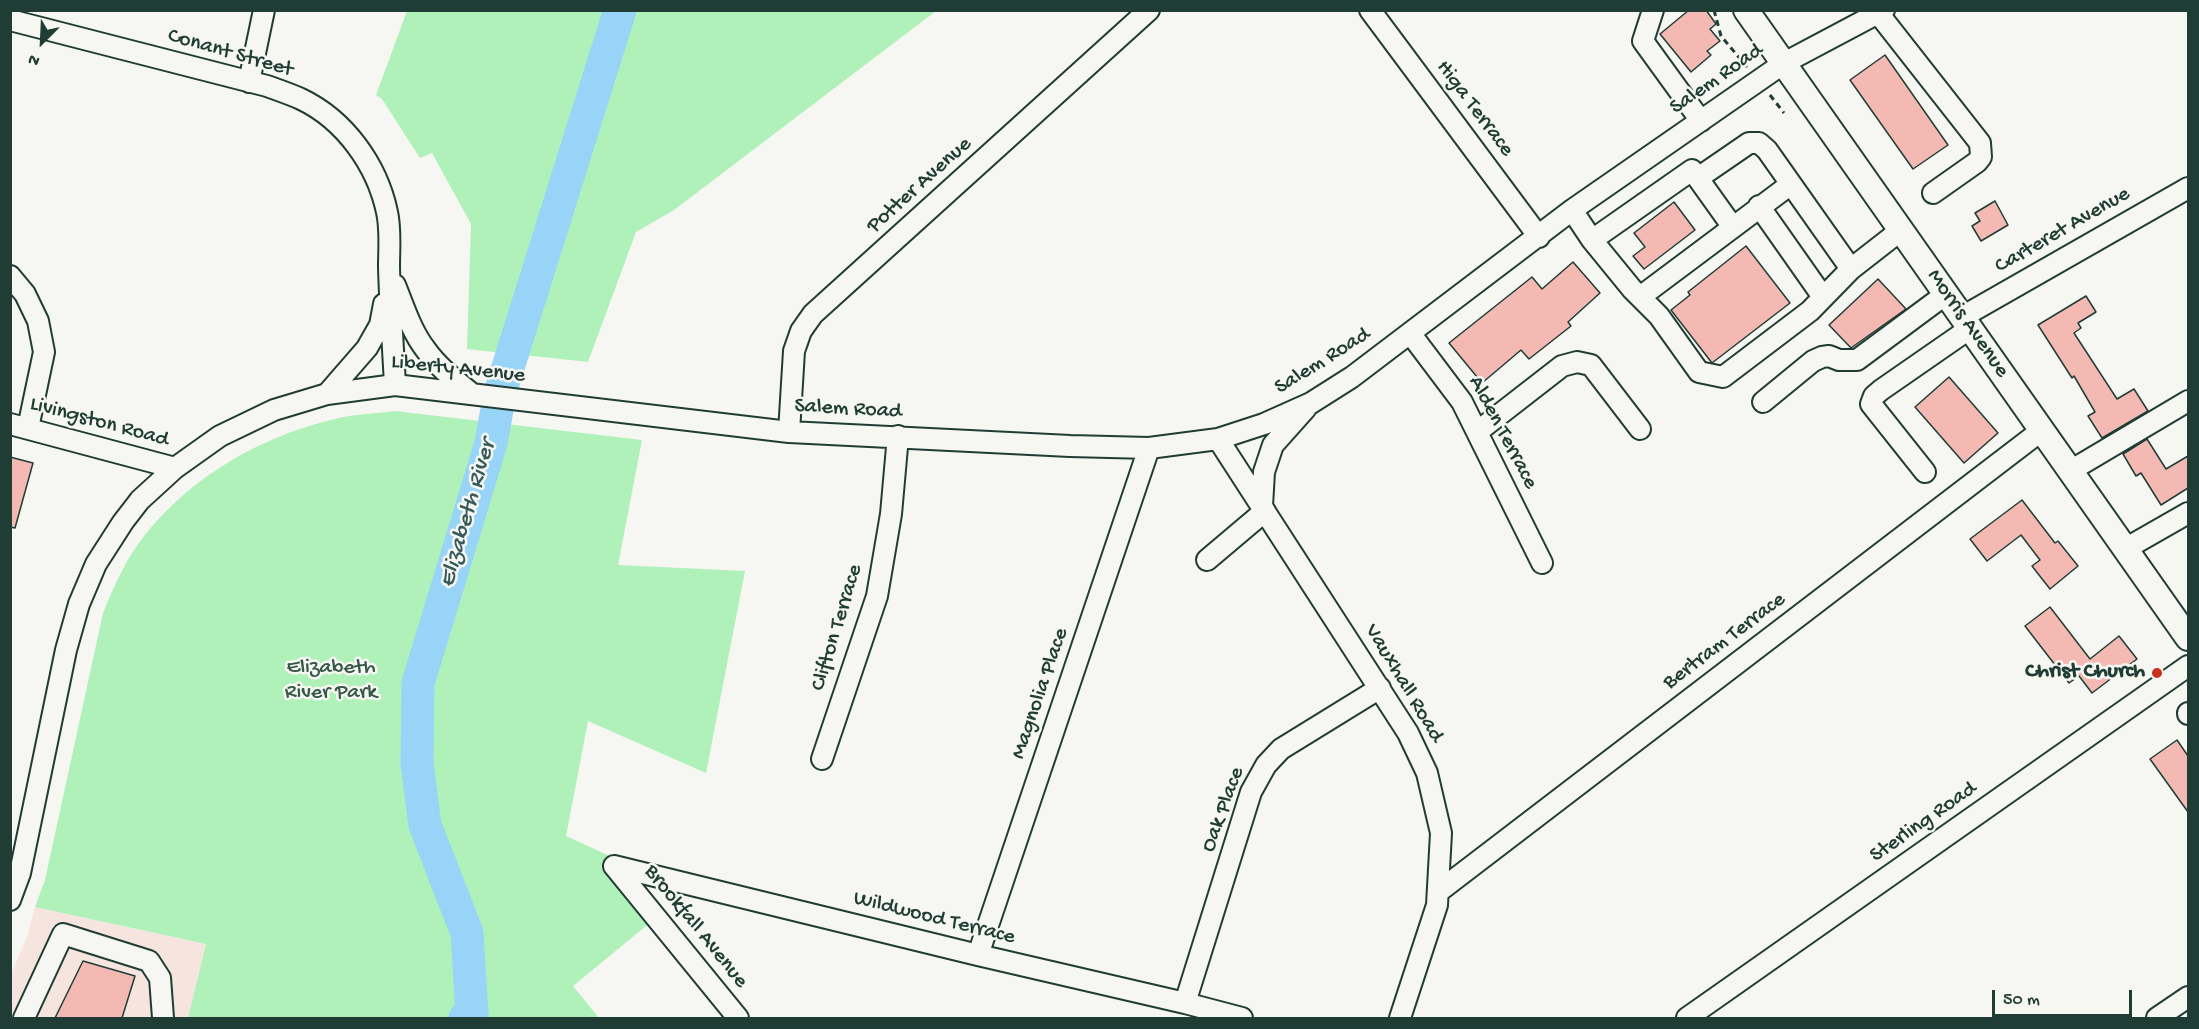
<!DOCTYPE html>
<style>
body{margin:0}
#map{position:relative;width:2199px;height:1029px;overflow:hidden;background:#f6f6f2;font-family:"Gochi Hand",sans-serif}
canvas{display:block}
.frame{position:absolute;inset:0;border:12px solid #1f3d34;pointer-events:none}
.north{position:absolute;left:12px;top:12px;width:60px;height:60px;-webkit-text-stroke:4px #f6f6f2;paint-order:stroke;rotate:204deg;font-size:16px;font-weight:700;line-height:24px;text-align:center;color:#1f3d34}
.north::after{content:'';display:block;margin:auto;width:21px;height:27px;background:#1f3d34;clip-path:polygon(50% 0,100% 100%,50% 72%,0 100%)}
.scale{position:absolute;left:1992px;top:990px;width:140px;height:27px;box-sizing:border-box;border:3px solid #1f3d34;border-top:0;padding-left:8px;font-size:18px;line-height:21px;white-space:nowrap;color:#1f3d34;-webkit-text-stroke:4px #f6f6f2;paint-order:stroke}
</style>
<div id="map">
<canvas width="2199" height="1029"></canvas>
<div class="frame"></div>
<div class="north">N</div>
<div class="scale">50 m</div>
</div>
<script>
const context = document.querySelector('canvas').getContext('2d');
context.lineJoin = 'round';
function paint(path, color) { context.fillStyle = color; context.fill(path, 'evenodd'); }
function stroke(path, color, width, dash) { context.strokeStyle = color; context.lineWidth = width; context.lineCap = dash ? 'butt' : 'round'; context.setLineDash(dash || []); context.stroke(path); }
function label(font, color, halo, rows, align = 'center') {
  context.font = font + ' "Gochi Hand",sans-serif'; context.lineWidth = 5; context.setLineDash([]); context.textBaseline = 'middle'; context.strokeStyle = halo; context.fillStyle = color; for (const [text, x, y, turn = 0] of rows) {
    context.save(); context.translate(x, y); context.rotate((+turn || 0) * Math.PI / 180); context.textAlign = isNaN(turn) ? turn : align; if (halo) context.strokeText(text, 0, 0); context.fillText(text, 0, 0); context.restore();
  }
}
paint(new Path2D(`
 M 35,907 L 206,944 L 188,1018 L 11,1018 L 11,974 L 27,937 Z`), '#f6e4df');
paint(new Path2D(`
 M 407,11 L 407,10 L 936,11 L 674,210 L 636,232 L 588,362 L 467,349 L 471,224 L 432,153 L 420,158 L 382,99 L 376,95 Z
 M 395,411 L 642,440 L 618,565 L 745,571 L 706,773 L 588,721 L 566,836 L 638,869 L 657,917 L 573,986 L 599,1018 L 188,1018 L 206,944 L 35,907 L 45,880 L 103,613 C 114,586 126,559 144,536 C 191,477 258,438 331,420 C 351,414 374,414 395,411 Z`), '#b0f1b9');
stroke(new Path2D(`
 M 465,1018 L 472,1015 L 467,933 L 425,825 L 417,764 L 418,683 L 491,443 L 500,393 L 620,10`), '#98d3f8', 33);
const building = new Path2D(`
 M 1689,10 L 1706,10 L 1716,24 L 1710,29 L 1720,41 L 1707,51 L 1711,55 L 1691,72 L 1660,34 Z
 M 1885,55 L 1948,145 L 1913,169 L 1850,80 Z
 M 1995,201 L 2008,225 L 1981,241 L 1972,226 L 1980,221 L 1975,213 Z
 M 1674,202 L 1695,230 L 1644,269 L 1633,256 L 1645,247 L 1634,233 Z
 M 1746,246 L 1790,303 L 1712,363 L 1671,310 L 1690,295 L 1688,292 Z
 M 1573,262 L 1600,293 L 1568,322 L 1571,326 L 1529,359 L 1521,350 L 1482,383 L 1449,343 L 1532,277 L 1542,289 Z
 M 1878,279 L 1906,309 L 1851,348 L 1829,325 Z
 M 2086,296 L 2096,312 L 2078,323 L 2081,328 L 2074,333 L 2117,399 L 2134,389 L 2148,411 L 2102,438 L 2088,416 L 2095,412 L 2074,376 L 2072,378 L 2038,325 Z
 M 1949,377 L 1998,433 L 1964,463 L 1915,407 Z
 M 2147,439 L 2166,469 L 2188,456 L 2188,488 L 2161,505 L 2141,473 L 2136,476 L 2123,454 Z
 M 10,457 L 33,463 L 15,528 L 10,527 Z
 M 2022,500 L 2055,543 L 2058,541 L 2078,566 L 2050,589 L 2032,566 L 2040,560 L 2021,535 L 1987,561 L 1970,539 Z
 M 2050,607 L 2090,659 L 2119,636 L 2137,659 L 2092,693 L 2079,676 L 2069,683 L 2025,626 Z
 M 2177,740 L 2188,756 L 2188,812 L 2150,759 Z
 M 83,961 L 135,976 L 122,1018 L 55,1018 Z`);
paint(building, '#f5b9b4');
stroke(building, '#1f3d34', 1.5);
const minor = new Path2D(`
 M 1370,10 L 1539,237
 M 1653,10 L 1643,41 L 1701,121
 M 1878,13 L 1980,143 L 1981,157 L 1977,162 L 1933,193
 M 10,20 L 267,86 C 278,90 290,94 301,99 C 345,120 377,165 387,212 C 391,230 389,248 389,267 C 390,306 393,346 395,385
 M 249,82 L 264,10
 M 1698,178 L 1749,143 L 1759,143 L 1767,150 L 1851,269
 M 1759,206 L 1823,297
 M 1572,210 L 1592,240 L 1632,289 L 1659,316 L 1699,372 L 1723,377 L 1810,311 L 1851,269 L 1901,230
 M 1592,240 L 1692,170 L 1732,226
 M 10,276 L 25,294 L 38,321 L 44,352 L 28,428
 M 395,285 C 404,307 411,331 426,350 C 438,367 455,380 471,393
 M 1640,297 L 1791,184
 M 1962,317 L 2188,188
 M 1410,333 L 1462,402 L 1542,563
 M 327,394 L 367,348 L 380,325 L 384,304
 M 1763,402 L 1813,361 L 1822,357 L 1829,356 L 1839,360 L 1857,360 L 1946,294
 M 10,424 L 175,468
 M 789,432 L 794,351 L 801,331 L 813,314 L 1149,10
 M 1477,432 L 1562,366 L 1577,362 L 1591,365 L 1640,429
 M 1218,439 L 1408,733 L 1427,773 L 1441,833 L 1437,905 L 1400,1018
 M 2070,471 L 2188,401
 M 1925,472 L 1871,404 L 1874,396 L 1881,390 L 1969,329
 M 1262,506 L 1264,472 L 1273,445 L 1306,408
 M 2125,549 L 2188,513
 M 1207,560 L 1265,511
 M 2188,713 L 2188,714
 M 822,759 L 877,596 L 891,514 L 898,436
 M 614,866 L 978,955 L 1185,1003 L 1242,1018
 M 614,866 L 738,1018
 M 1438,892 L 2042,430
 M 10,900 L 20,873 L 66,650 L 79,604 L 96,564 L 123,522 L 140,500 L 175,468 L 220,436 L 274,410 L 327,394 L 395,385 L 789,432 L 1070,446 L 1149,448 L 1218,439 L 1264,424 L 1311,403 L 1352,377 L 1572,210 L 1784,63 L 1884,10
 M 978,955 L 1149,448
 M 1185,1003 L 1251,792 L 1266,765 L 1281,749 L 1380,688
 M 24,1018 L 63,934 L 149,961 L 160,978 L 163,1018
 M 1687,1018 L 2188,666
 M 2157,1018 L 2188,997`);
const major = new Path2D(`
 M 1746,10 L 2188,638`);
stroke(minor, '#1f3d34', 24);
stroke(major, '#1f3d34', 28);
stroke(new Path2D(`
 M 1714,10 L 1721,36 L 1747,67
 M 1770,95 L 1784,113`), '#1f3d34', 3, [6, 4.5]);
stroke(minor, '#f6f6f2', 20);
stroke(major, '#f6f6f2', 24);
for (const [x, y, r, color] of [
 [2157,673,6,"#c8321e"]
]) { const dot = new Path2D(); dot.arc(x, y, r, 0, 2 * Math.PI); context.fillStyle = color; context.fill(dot); stroke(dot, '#f6f6f2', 2); }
label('22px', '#1f3d34', '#f6f6f2', [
 ["Conant Street",230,54,16],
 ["Salem Road",1717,80,-35],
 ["Higa Terrace",1474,109,53],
 ["Potter Avenue",920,186,-42],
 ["Carteret Avenue",2063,231,-30],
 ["Morris Avenue",1967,324,55],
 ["Salem Road",1323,362,-32],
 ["Liberty Avenue",458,370,6],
 ["Salem Road",848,410,3],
 ["Livingston Road",99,423,15],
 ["Alden Terrace",1502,433,62],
 ["Clifton Terrace",838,628,-73],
 ["Bertram Terrace",1725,642,-37],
 ["Vauxhall Road",1403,684,59],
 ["Magnolia Place",1041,694,-71],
 ["Oak Place",1224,810,-70],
 ["Sterling Road",1924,823,-35],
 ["Wildwood Terrace",934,919,14],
 ["Brookfall Avenue",695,927,51]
]);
label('22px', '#355848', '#f6f6f2', [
 ["Elizabeth",331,669],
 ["River Park",331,694]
]);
label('bold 22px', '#1f3d34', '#f6f6f2', [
 ["Christ Church",2145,673]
], 'right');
label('italic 24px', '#375b5b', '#f6f6f2', [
 ["Elizabeth River",469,514,-74]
]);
</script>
